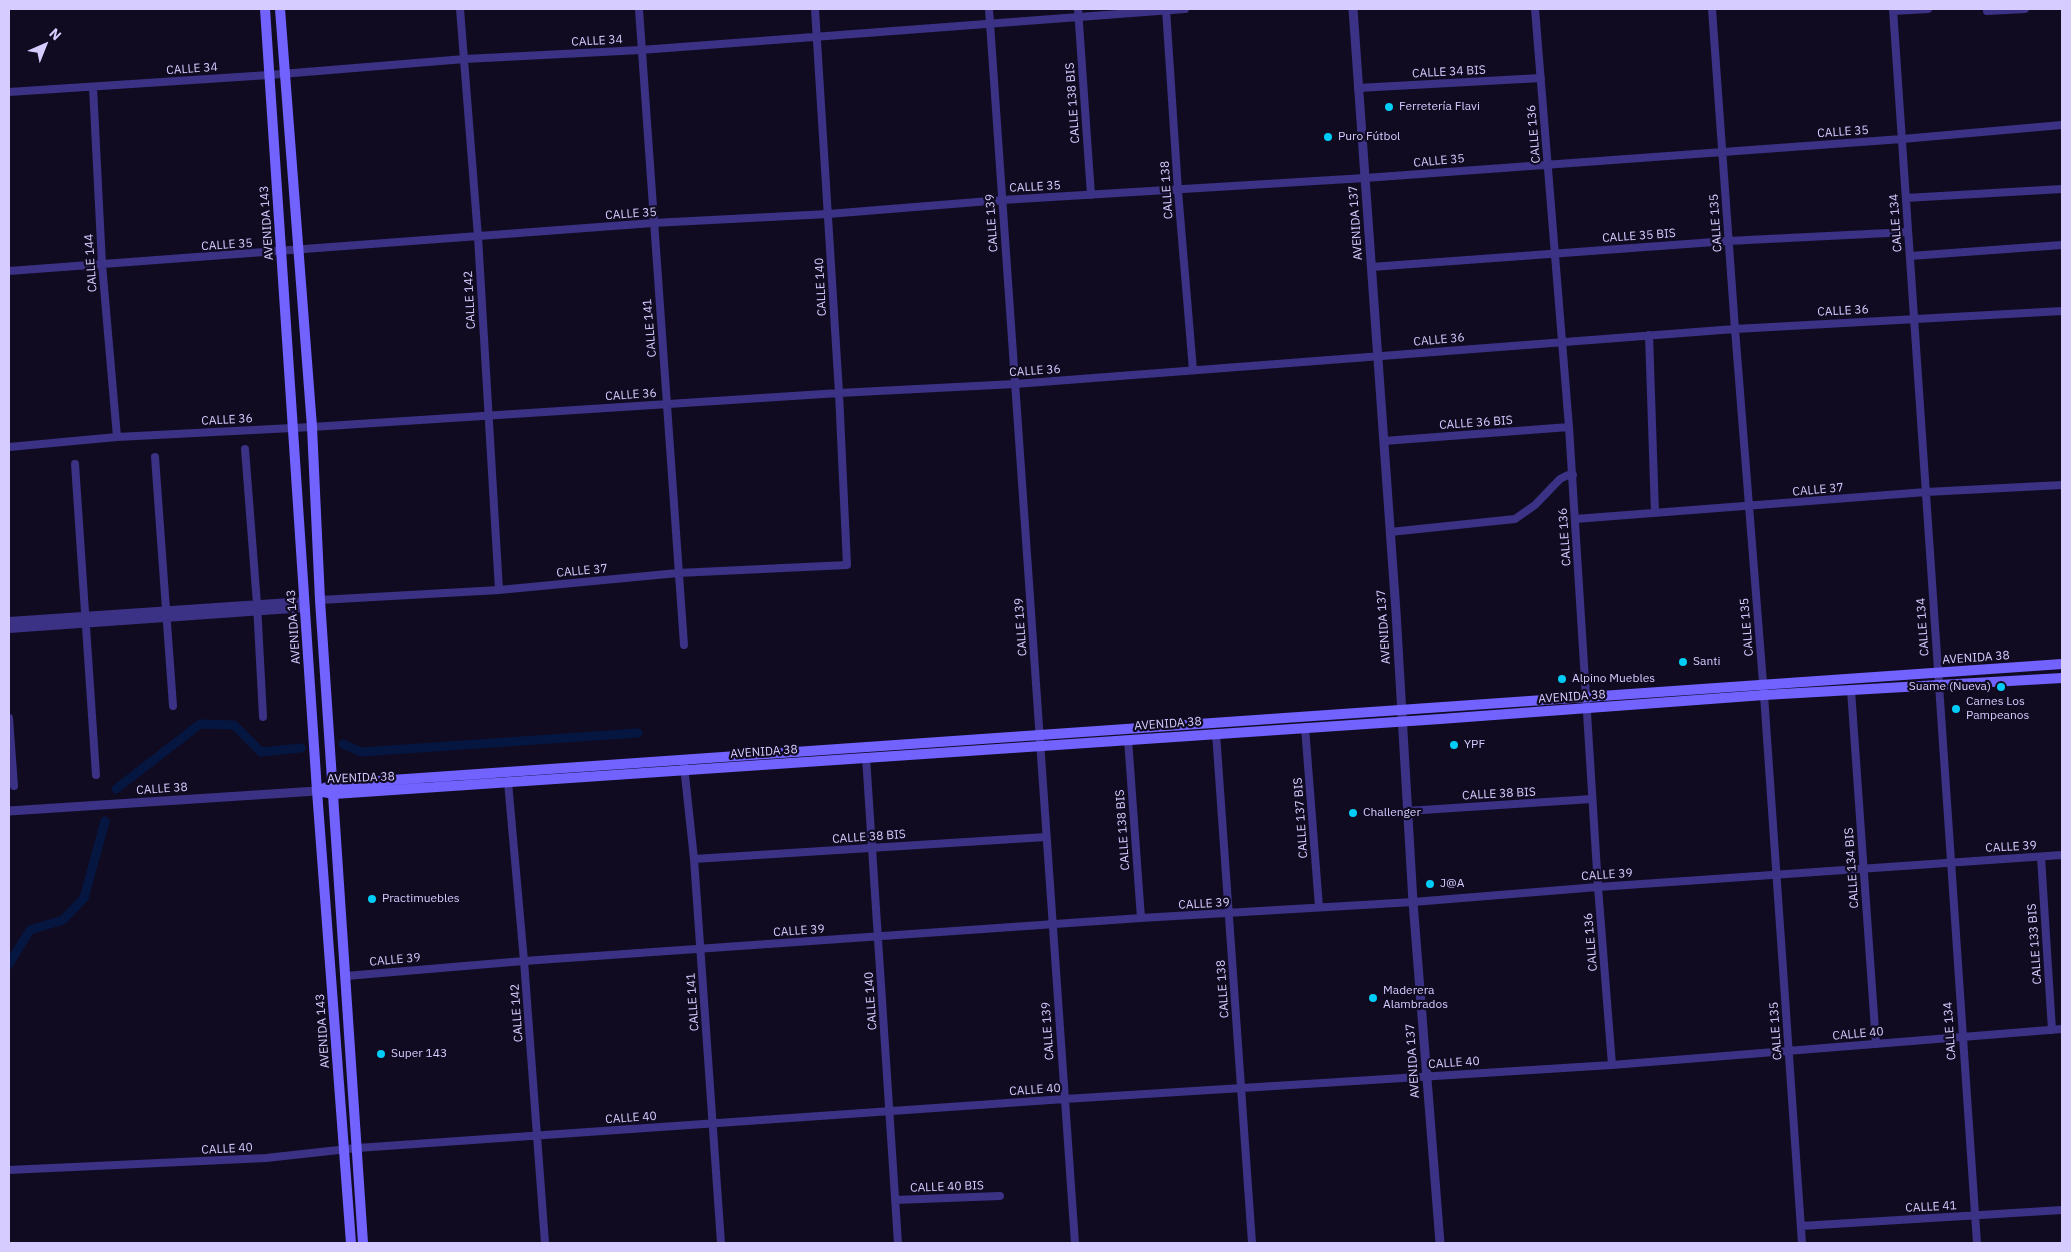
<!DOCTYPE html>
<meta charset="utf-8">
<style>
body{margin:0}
#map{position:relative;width:2071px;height:1252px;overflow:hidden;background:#110b22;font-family:"IBM Plex Sans",sans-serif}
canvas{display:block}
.frame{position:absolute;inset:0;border:10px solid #d6ccff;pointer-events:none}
.north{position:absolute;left:20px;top:20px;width:50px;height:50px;-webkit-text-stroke:4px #110b22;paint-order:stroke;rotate:44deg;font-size:14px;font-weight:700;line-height:20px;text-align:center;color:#d6ccff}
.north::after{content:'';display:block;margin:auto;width:18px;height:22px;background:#d6ccff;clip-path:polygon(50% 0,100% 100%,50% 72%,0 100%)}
</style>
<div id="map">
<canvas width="2071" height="1252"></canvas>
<div class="frame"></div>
<div class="north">N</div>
</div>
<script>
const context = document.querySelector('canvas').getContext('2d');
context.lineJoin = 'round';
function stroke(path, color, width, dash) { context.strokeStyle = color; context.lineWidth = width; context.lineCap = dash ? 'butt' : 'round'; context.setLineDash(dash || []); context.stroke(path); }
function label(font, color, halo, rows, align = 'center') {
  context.font = font + ' "IBM Plex Sans",sans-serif'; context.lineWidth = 4.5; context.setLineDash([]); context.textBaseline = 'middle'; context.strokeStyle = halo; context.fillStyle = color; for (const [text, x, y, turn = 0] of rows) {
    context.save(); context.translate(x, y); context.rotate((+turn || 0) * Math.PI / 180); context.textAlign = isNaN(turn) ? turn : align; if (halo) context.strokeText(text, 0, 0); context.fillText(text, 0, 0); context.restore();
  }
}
stroke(new Path2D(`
 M 343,744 L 361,752 L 638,733
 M 116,789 L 200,724 L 234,725 L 261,752 L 301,748
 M 9,964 L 30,930 L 63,920 L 84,898 L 105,821`), '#051741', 9);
stroke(new Path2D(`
 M 460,9 L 478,237 L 499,590
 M 639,9 L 684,645
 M 989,9 L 1075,1243
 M 1078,9 L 1091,195
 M 1166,9 L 1178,191 L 1193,370
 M 1535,9 L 1569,427 L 1598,887 L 1612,1065
 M 1712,9 L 1735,329 L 1764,695 L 1802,1243
 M 1893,9 L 1977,1243
 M 1893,11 L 1928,9
 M 1987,11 L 2025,9
 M 93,87 L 102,264 L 117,437
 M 1358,88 L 1541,78
 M 9,92 L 269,75 L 465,59 L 641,50 L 1185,9
 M 1906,198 L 2062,189
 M 1910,256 L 2062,245
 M 1371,267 L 1728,241 L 1908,232
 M 9,271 L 653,223 L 828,214 L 1002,200 L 1365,178 L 1902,139 L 2062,125
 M 1649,335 L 1655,513
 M 1384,441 L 1569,427
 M 9,447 L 117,437 L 312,427 L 839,393 L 1015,384 L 1735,329 L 2062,311
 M 245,449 L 257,604 L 263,717
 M 155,457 L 173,706
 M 75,464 L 96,775
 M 1575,519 L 1926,492 L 2062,485
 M 1390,532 L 1515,519 L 1535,505 L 1560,479 L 1568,475 L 1573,475
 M 320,600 L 499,590 L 678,573 L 847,565 L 839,393 L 815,9
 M 9,621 L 305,601
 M 9,629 L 306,608
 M 1851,690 L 1876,1044
 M 9,718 L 14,786
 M 1305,727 L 1319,907
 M 1216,733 L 1252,1243
 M 1128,739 L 1141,918
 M 866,757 L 898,1243
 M 684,766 L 694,859 L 721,1243
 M 508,782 L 524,961 L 545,1243
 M 1407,811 L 1592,799
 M 2041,857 L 2052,1030
 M 694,859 L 1046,837
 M 346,976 L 524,961 L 1141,918 L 1413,902 L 1598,887 L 2062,855
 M 9,1170 L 266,1158 L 357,1148 L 1065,1099 L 1612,1065 L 2062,1029
 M 895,1200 L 1000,1196
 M 1801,1226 L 2062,1210`), '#3b3285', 8);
stroke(new Path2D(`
 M 1353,9 L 1396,612 L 1413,902 L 1440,1243
 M 9,811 L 317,791`), '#3b3285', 9);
stroke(new Path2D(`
 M 265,9 L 317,791 L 351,1243
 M 280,9 L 312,427 L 320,600 L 363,1243
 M 317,791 L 334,784 L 2062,664
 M 318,791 L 334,794 L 1440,719 L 1764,695 L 2062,678`), '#7263ff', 10);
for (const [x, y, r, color] of [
 [1389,107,5,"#00cdf7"],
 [1328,137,5,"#00cdf7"],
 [1683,662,5,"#00cdf7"],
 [1562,679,5,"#00cdf7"],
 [2001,687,5,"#00cdf7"],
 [1956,709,5,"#00cdf7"],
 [1454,745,5,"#00cdf7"],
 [1353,813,5,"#00cdf7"],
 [1430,884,5,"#00cdf7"],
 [372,899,5,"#00cdf7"],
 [1373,998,5,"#00cdf7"],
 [381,1054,5,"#00cdf7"]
]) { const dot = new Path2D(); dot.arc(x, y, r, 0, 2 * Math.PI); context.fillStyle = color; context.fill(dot); stroke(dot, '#110b22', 2); }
label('12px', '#d6ccff', '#110b22', [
 ["CALLE 34",597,41,-3],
 ["CALLE 34",192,69,-4],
 ["CALLE 34 BIS",1449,72,-3],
 ["CALLE 138 BIS",1073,103,-94],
 ["CALLE 35",1843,132,-4],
 ["CALLE 136",1534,134,-95],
 ["CALLE 35",1439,161,-5],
 ["CALLE 35",1035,187,-3],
 ["CALLE 138",1167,190,-94],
 ["CALLE 35",631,214,-4],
 ["AVENIDA 143",267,223,-94],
 ["CALLE 139",992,223,-94],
 ["AVENIDA 137",1356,223,-94],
 ["CALLE 135",1716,223,-94],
 ["CALLE 134",1896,223,-94],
 ["CALLE 35 BIS",1639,236,-4],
 ["CALLE 35",227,245,-4],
 ["CALLE 144",91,263,-94],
 ["CALLE 140",821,287,-93],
 ["CALLE 142",470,300,-93],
 ["CALLE 36",1843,311,-3],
 ["CALLE 141",650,328,-95],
 ["CALLE 36",1439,340,-5],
 ["CALLE 36",1035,371,-4],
 ["CALLE 36",631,395,-4],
 ["CALLE 36",227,420,-3],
 ["CALLE 36 BIS",1476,423,-4],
 ["CALLE 37",1818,490,-5],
 ["CALLE 136",1565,537,-94],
 ["CALLE 37",582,571,-5],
 ["AVENIDA 143",294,627,-94],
 ["CALLE 139",1021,627,-94],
 ["AVENIDA 137",1384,627,-94],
 ["CALLE 135",1747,627,-95],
 ["CALLE 134",1923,627,-94],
 ["AVENIDA 38",1976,658,-4],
 ["AVENIDA 38",1572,697,-4],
 ["AVENIDA 38",1168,724,-4],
 ["AVENIDA 38",764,752,-4],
 ["AVENIDA 38",361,778,-2],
 ["CALLE 38",162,789,-4],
 ["CALLE 38 BIS",1499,794,-3],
 ["CALLE 137 BIS",1301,818,-94],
 ["CALLE 138 BIS",1123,830,-94],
 ["CALLE 38 BIS",869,837,-4],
 ["CALLE 39",2011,847,-3],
 ["CALLE 134 BIS",1852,868,-94],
 ["CALLE 39",1607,875,-4],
 ["CALLE 39",1204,904,-3],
 ["CALLE 39",799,931,-4],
 ["CALLE 136",1591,942,-95],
 ["CALLE 133 BIS",2035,944,-94],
 ["CALLE 39",395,960,-5],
 ["CALLE 138",1223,989,-94],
 ["CALLE 140",871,1001,-94],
 ["CALLE 141",693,1002,-94],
 ["CALLE 142",517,1013,-94],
 ["AVENIDA 143",323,1031,-94],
 ["CALLE 139",1048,1031,-94],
 ["CALLE 135",1776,1031,-94],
 ["CALLE 134",1950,1031,-94],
 ["CALLE 40",1858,1034,-5],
 ["AVENIDA 137",1413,1061,-94],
 ["CALLE 40",1454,1063,-4],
 ["CALLE 40",1035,1090,-4],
 ["CALLE 40",631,1118,-4],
 ["CALLE 40",227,1149,-3],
 ["CALLE 40 BIS",947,1187,-2],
 ["CALLE 41",1931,1207,-3]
]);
label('12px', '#d6ccff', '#110b22', [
 ["Ferretería Flavi",1399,107],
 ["Puro Fútbol",1338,137],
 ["Santi",1693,662],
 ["Alpino Muebles",1572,679],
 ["Suame (Nueva)",1991,687,"right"],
 ["Carnes Los",1966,702],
 ["Pampeanos",1966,716],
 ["YPF",1464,745],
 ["Challenger",1363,813],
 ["J@A",1440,884],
 ["Practimuebles",382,899],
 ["Maderera",1383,991],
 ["Alambrados",1383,1005],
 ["Super 143",391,1054]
], 'left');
</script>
